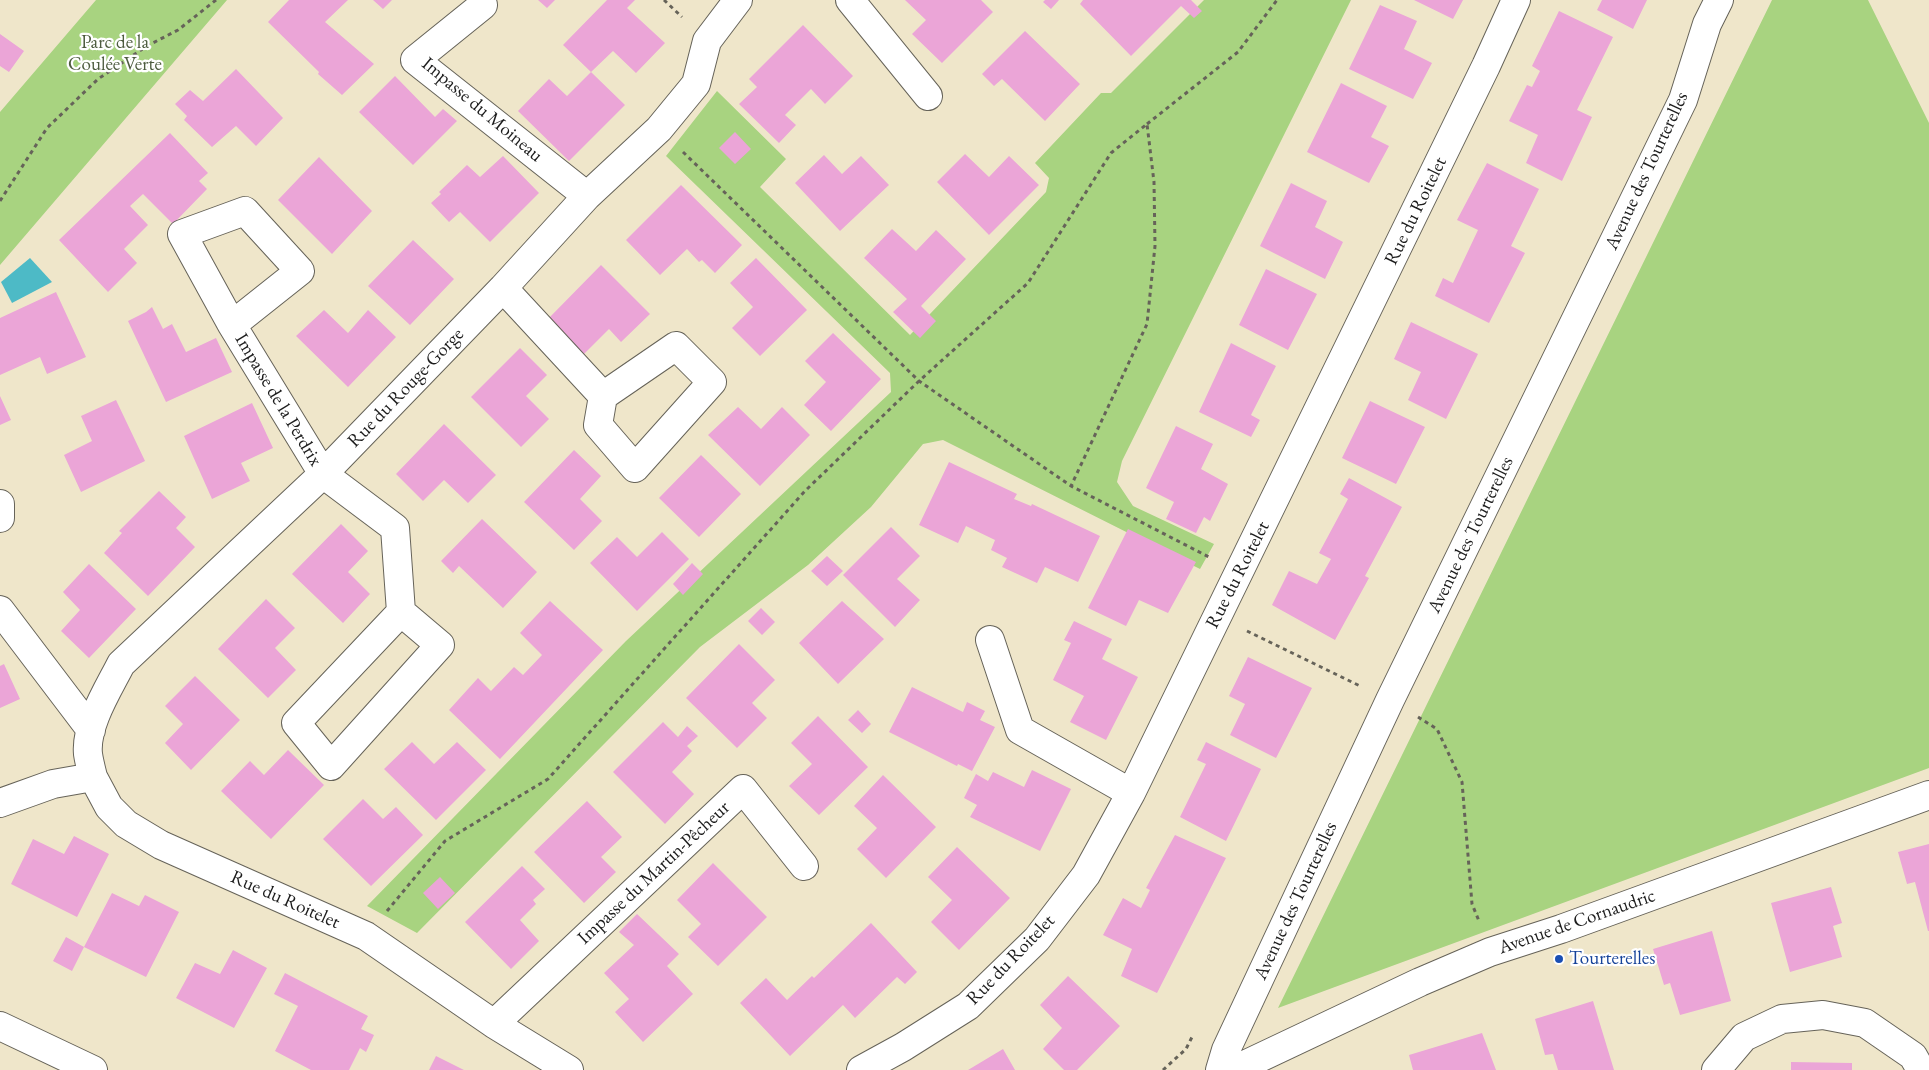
<!DOCTYPE html>
<meta charset="utf-8">
<style>
body{margin:0}
canvas{display:block;background:#efe6ca}
</style>
<canvas width="1929" height="1070"></canvas>
<script>
const context = document.querySelector('canvas').getContext('2d');
context.lineJoin = 'round';
function paint(path, color) { context.fillStyle = color; context.fill(path, 'evenodd'); }
function stroke(path, color, width, dash) { context.strokeStyle = color; context.lineWidth = width; context.lineCap = dash ? 'butt' : 'round'; context.setLineDash(dash || []); context.stroke(path); }
function label(font, color, halo, rows, align = 'center') {
  context.font = font + ' "EB Garamond",serif'; context.lineWidth = 4.5; context.setLineDash([]); context.textBaseline = 'middle'; context.strokeStyle = halo; context.fillStyle = color; for (const [text, x, y, turn = 0] of rows) {
    context.save(); context.translate(x, y); context.rotate((+turn || 0) * Math.PI / 180); context.textAlign = isNaN(turn) ? turn : align; if (halo) context.strokeText(text, 0, 0); context.fillText(text, 0, 0); context.restore();
  }
}
paint(new Path2D(`
 M 96,0 L 227,0 L 0,265 L 0,112 Z
 M 1204,0 L 1351,0 L 1122,461 L 1117,482 L 1133,506 L 1214,544 L 1200,569 L 943,440 L 923,444 L 871,507 L 808,565 L 700,647 L 417,933 L 367,906 L 626,641 L 891,392 L 890,373 L 666,156 L 717,91 L 786,159 L 760,187 L 910,335 L 1046,192 L 1049,178 L 1035,163 L 1101,93 L 1111,93 Z
 M 1772,0 L 1868,0 L 1929,123 L 1929,768 L 1278,1008 Z`), '#a8d380');
paint(new Path2D(`
 M 30,258 L 52,282 L 12,303 L 1,282 Z`), '#4dbac6');
paint(new Path2D(`
 M 289,0 L 348,0 L 325,22 L 374,64 L 342,95 L 318,74 L 319,72 L 268,22 Z
 M 373,0 L 392,0 L 383,9 Z
 M 538,0 L 555,0 L 547,8 Z
 M 607,0 L 635,0 L 627,8 L 665,43 L 636,73 L 613,51 L 591,72 L 563,45 Z
 M 905,0 L 981,0 L 993,12 L 942,63 L 912,34 L 926,20 Z
 M 1045,0 L 1059,0 L 1051,9 L 1043,2 Z
 M 1083,0 L 1191,0 L 1202,11 L 1194,18 L 1181,6 L 1131,56 L 1080,4 Z
 M 1414,0 L 1463,0 L 1453,19 Z
 M 1602,0 L 1647,0 L 1633,29 L 1597,10 Z
 M 1380,5 L 1417,21 L 1404,49 L 1432,63 L 1413,99 L 1349,69 Z
 M 1559,11 L 1613,37 L 1577,110 L 1592,117 L 1562,181 L 1526,163 L 1538,135 L 1509,121 L 1527,85 L 1532,87 L 1540,71 L 1532,66 Z
 M 803,25 L 853,76 L 825,104 L 811,89 L 785,115 L 796,125 L 779,143 L 739,104 L 757,87 L 749,79 Z
 M 1025,31 L 1080,84 L 1045,121 L 1002,79 L 994,86 L 982,74 Z
 M 0,34 L 24,51 L 9,72 L 0,66 Z
 M 236,69 L 283,118 L 256,146 L 236,126 L 212,147 L 184,120 L 187,116 L 175,104 L 190,90 L 203,101 Z
 M 591,72 L 625,105 L 569,161 L 518,111 L 549,79 L 567,96 Z
 M 395,76 L 435,117 L 443,109 L 457,121 L 413,165 L 359,112 Z
 M 1341,83 L 1387,106 L 1371,137 L 1389,146 L 1369,183 L 1307,152 Z
 M 735,132 L 751,149 L 735,164 L 719,148 Z
 M 170,133 L 208,173 L 199,181 L 207,189 L 173,224 L 143,194 L 130,206 L 148,225 L 124,249 L 137,263 L 108,292 L 59,240 Z
 M 965,154 L 989,177 L 1009,156 L 1039,185 L 989,235 L 937,182 Z
 M 824,155 L 842,174 L 861,156 L 889,185 L 840,231 L 795,183 Z
 M 503,156 L 539,193 L 490,242 L 460,212 L 449,222 L 431,203 L 441,194 L 439,192 L 467,165 L 480,177 Z
 M 319,157 L 372,211 L 332,254 L 278,200 Z
 M 1487,163 L 1539,189 L 1511,246 L 1525,253 L 1489,323 L 1435,296 L 1443,278 L 1453,283 L 1478,230 L 1457,220 Z
 M 1291,183 L 1327,201 L 1315,227 L 1343,242 L 1325,279 L 1260,246 Z
 M 681,185 L 742,245 L 715,273 L 702,260 L 699,262 L 687,249 L 660,275 L 626,240 Z
 M 892,229 L 916,251 L 936,230 L 966,259 L 921,306 L 936,321 L 920,338 L 893,312 L 907,299 L 864,258 Z
 M 413,240 L 454,279 L 410,325 L 368,286 Z
 M 756,258 L 807,310 L 760,356 L 732,328 L 753,307 L 730,283 Z
 M 601,265 L 650,314 L 621,342 L 609,329 L 583,355 L 548,319 Z
 M 1266,269 L 1317,294 L 1288,350 L 1239,325 Z
 M 56,292 L 86,357 L 47,374 L 40,357 L 0,375 L 0,318 Z
 M 152,307 L 163,329 L 172,324 L 186,352 L 216,338 L 232,372 L 166,402 L 128,321 L 146,312 Z
 M 324,310 L 348,333 L 368,310 L 396,337 L 348,387 L 296,336 Z
 M 1411,322 L 1478,354 L 1446,419 L 1408,400 L 1421,372 L 1394,359 Z
 M 833,333 L 881,379 L 831,431 L 804,405 L 826,382 L 805,361 Z
 M 1231,343 L 1276,366 L 1251,415 L 1260,420 L 1251,437 L 1199,412 Z
 M 520,348 L 547,375 L 526,396 L 549,419 L 521,447 L 471,397 Z
 M 0,396 L 11,420 L 0,425 Z
 M 116,400 L 145,461 L 81,492 L 64,455 L 92,441 L 81,416 Z
 M 1370,401 L 1425,427 L 1396,484 L 1342,458 Z
 M 252,403 L 273,448 L 241,463 L 250,481 L 212,499 L 184,436 Z
 M 738,407 L 761,429 L 782,407 L 810,435 L 760,486 L 708,435 Z
 M 444,424 L 496,475 L 468,503 L 444,480 L 423,501 L 396,474 Z
 M 1176,426 L 1213,444 L 1201,469 L 1228,484 L 1210,521 L 1204,517 L 1196,533 L 1166,519 L 1174,502 L 1146,488 Z
 M 574,450 L 601,476 L 580,499 L 602,521 L 574,550 L 524,502 Z
 M 701,455 L 741,494 L 699,537 L 659,498 Z
 M 949,462 L 1017,494 L 1014,499 L 1031,506 L 1032,504 L 1100,536 L 1078,582 L 1045,567 L 1037,583 L 1002,567 L 1007,558 L 991,550 L 995,540 L 966,526 L 958,543 L 919,525 Z
 M 1349,478 L 1402,507 L 1365,576 L 1369,578 L 1335,640 L 1272,605 L 1289,571 L 1317,584 L 1331,559 L 1319,553 L 1348,499 L 1340,494 Z
 M 159,491 L 186,517 L 176,528 L 195,547 L 148,596 L 104,553 L 122,533 L 119,531 Z
 M 482,519 L 537,572 L 503,608 L 459,566 L 453,573 L 441,561 Z
 M 341,524 L 368,551 L 348,572 L 370,594 L 343,623 L 292,574 Z
 M 891,527 L 920,556 L 897,579 L 920,600 L 895,627 L 843,575 Z
 M 1128,529 L 1196,562 L 1168,613 L 1139,600 L 1126,626 L 1088,608 Z
 M 662,532 L 689,559 L 637,611 L 590,563 L 617,537 L 637,557 Z
 M 827,556 L 843,571 L 827,586 L 811,571 Z
 M 692,563 L 703,574 L 683,595 L 673,584 Z
 M 89,564 L 136,609 L 89,658 L 61,631 L 80,610 L 63,592 Z
 M 266,599 L 295,628 L 275,648 L 296,670 L 268,698 L 218,649 Z
 M 550,601 L 603,650 L 500,759 L 449,710 L 478,678 L 491,691 L 514,667 L 523,675 L 542,655 L 520,633 Z
 M 842,601 L 884,639 L 838,684 L 799,643 Z
 M 761,608 L 775,622 L 762,635 L 748,621 Z
 M 1074,621 L 1112,639 L 1102,659 L 1138,677 L 1106,740 L 1070,722 L 1084,696 L 1053,680 L 1071,643 L 1064,640 Z
 M 739,644 L 775,680 L 752,703 L 767,718 L 737,748 L 686,698 Z
 M 1248,657 L 1312,688 L 1276,758 L 1230,735 L 1245,704 L 1229,696 Z
 M 4,664 L 20,699 L 0,708 L 0,666 Z
 M 195,676 L 240,720 L 191,770 L 165,743 L 183,724 L 165,706 Z
 M 912,687 L 963,712 L 967,702 L 985,711 L 980,720 L 995,727 L 972,771 L 958,764 L 957,766 L 889,732 Z
 M 858,710 L 871,724 L 862,733 L 848,720 Z
 M 818,716 L 868,767 L 819,815 L 789,786 L 812,764 L 791,743 Z
 M 663,722 L 678,737 L 687,726 L 698,736 L 687,746 L 692,751 L 672,772 L 694,794 L 665,824 L 613,772 Z
 M 412,742 L 434,764 L 457,742 L 486,770 L 436,820 L 384,769 Z
 M 1206,742 L 1261,769 L 1226,841 L 1180,817 L 1206,764 L 1197,760 Z
 M 288,750 L 324,785 L 271,839 L 221,791 L 250,761 L 264,775 Z
 M 1032,770 L 1071,789 L 1040,851 L 970,817 L 977,805 L 964,798 L 976,774 L 988,781 L 993,772 L 1024,787 Z
 M 883,775 L 936,827 L 886,878 L 857,849 L 877,828 L 854,806 Z
 M 363,799 L 383,819 L 396,807 L 423,835 L 371,886 L 323,839 Z
 M 587,801 L 622,837 L 601,857 L 616,872 L 584,903 L 534,852 Z
 M 1175,835 L 1226,858 L 1157,993 L 1121,976 L 1132,949 L 1103,935 L 1123,898 L 1141,908 L 1150,890 L 1146,888 Z
 M 74,836 L 109,854 L 77,917 L 11,884 L 33,839 L 64,854 Z
 M 1929,844 L 1929,931 L 1928,931 L 1915,882 L 1907,884 L 1898,852 Z
 M 957,847 L 1010,898 L 959,950 L 931,922 L 952,900 L 928,877 Z
 M 713,863 L 767,917 L 718,966 L 688,937 L 701,924 L 677,900 Z
 M 522,866 L 545,889 L 533,900 L 536,904 L 520,920 L 539,941 L 511,969 L 465,922 Z
 M 440,877 L 455,893 L 438,909 L 423,893 Z
 M 1831,887 L 1842,923 L 1833,926 L 1842,957 L 1790,972 L 1771,903 Z
 M 112,893 L 139,906 L 145,895 L 179,912 L 146,977 L 84,947 L 72,971 L 53,961 L 66,937 L 84,947 Z
 M 637,914 L 679,954 L 667,966 L 693,994 L 643,1042 L 615,1012 L 629,999 L 604,973 L 634,945 L 619,932 Z
 M 871,923 L 917,972 L 905,984 L 897,977 L 855,1018 L 843,1005 L 790,1056 L 740,1003 L 766,978 L 787,1000 L 812,976 L 814,978 Z
 M 1712,931 L 1731,1001 L 1680,1015 L 1670,983 L 1664,985 L 1653,949 Z
 M 233,950 L 267,968 L 234,1028 L 176,998 L 195,963 L 220,974 Z
 M 285,973 L 368,1016 L 361,1029 L 374,1035 L 366,1052 L 360,1048 L 349,1070 L 311,1070 L 275,1051 L 298,1006 L 274,994 Z
 M 1068,976 L 1120,1026 L 1077,1070 L 1064,1070 L 1043,1049 L 1062,1028 L 1040,1005 Z
 M 1593,1001 L 1614,1070 L 1558,1070 L 1553,1054 L 1545,1055 L 1535,1019 Z
 M 1482,1033 L 1496,1070 L 1413,1070 L 1409,1055 Z
 M 1003,1049 L 1015,1070 L 968,1070 Z
 M 436,1056 L 464,1070 L 429,1070 Z
 M 1791,1062 L 1852,1063 L 1852,1070 L 1791,1070 Z`), '#eba5d7');
const minor = new Path2D(`
 M 850,0 L 928,96
 M 483,5 L 415,60 L 587,196
 M 503,288 L 603,396 L 598,425 L 635,468 L 712,382 L 676,346 L 603,396
 M 232,325 L 300,271 L 245,211 L 182,234 L 232,325 L 323,474 L 395,528 L 401,612 L 296,723 L 331,766 L 440,645 L 401,612
 M 0,518 L 0,504
 M 0,610 L 91,730
 M 990,640 L 1020,730 L 1131,793
 M 93,777 C 91,769 89,761 88,754 C 85,725 109,688 121,664 L 323,474 L 503,288 L 587,196 L 659,129 L 696,84 L 707,41 L 738,0
 M 0,803 L 53,784 L 93,777 L 109,807 L 126,824 L 161,845 L 366,936 L 494,1024 L 569,1070
 M 494,1024 L 743,789 L 804,866
 M 861,1070 L 903,1047 L 968,1006 L 1037,939 L 1086,875 L 1131,793 L 1486,66 L 1516,0
 M 1220,1070 L 1226,1050 L 1390,700 L 1683,100 L 1707,24 L 1719,0
 M 1234,1070 L 1420,982 L 1490,952 L 1561,929 L 1929,795
 M 1716,1070 L 1744,1037 L 1782,1019 L 1823,1015 L 1865,1023 L 1913,1056 L 1921,1070`);
const major = new Path2D(`
 M 0,1026 L 93,1070`);
stroke(minor, '#666359', 30);
stroke(major, '#666359', 30);
stroke(new Path2D(`
 M 664,0 L 682,17
 M 1147,124 L 1238,52 L 1277,0
 M 683,152 L 919,381 L 1071,486 L 1209,557
 M 0,201 L 47,128 L 98,79 L 147,46 L 178,30 L 216,0
 M 1247,631 L 1360,686
 M 1418,717 L 1437,729 L 1462,782 L 1472,904 L 1479,921
 M 387,911 L 445,841 L 548,779 L 805,491 L 919,381 L 1028,283 L 1111,153 L 1147,124 L 1154,182 L 1155,246 L 1147,324 L 1071,486
 M 1163,1070 L 1186,1049 L 1192,1037`), '#666359', 3, [4, 4]);
stroke(minor, '#fff', 28);
stroke(major, '#fff', 28);
for (const [x, y, r, color] of [
 [1559,959,5,"#1a4fb4"]
]) { const dot = new Path2D(); dot.arc(x, y, r, 0, 2 * Math.PI); context.fillStyle = color; context.fill(dot); stroke(dot, '#fff', 2); }
label('19px', '#4d5c3f', '#fff', [
 ["Parc de la",115,43],
 ["Coulée Verte",115,65]
]);
label('19px', '#1c1c1c', '#fff', [
 ["Impasse du Moineau",482,110,40],
 ["Avenue des Tourterelles",1647,171,-65],
 ["Rue du Roitelet",1416,211,-64],
 ["Rue du Rouge-Gorge",406,388,-46],
 ["Impasse de la Perdrix",278,400,59],
 ["Avenue des Tourterelles",1471,535,-64],
 ["Rue du Roitelet",1238,575,-63],
 ["Impasse du Martin-Pêcheur",654,873,-43],
 ["Rue du Roitelet",285,900,24],
 ["Avenue des Tourterelles",1296,901,-65],
 ["Avenue de Cornaudric",1577,922,-19],
 ["Rue du Roitelet",1011,960,-46]
]);
label('19px', '#164399', '#fff', [
 ["Tourterelles",1569,959]
], 'left');
</script>
